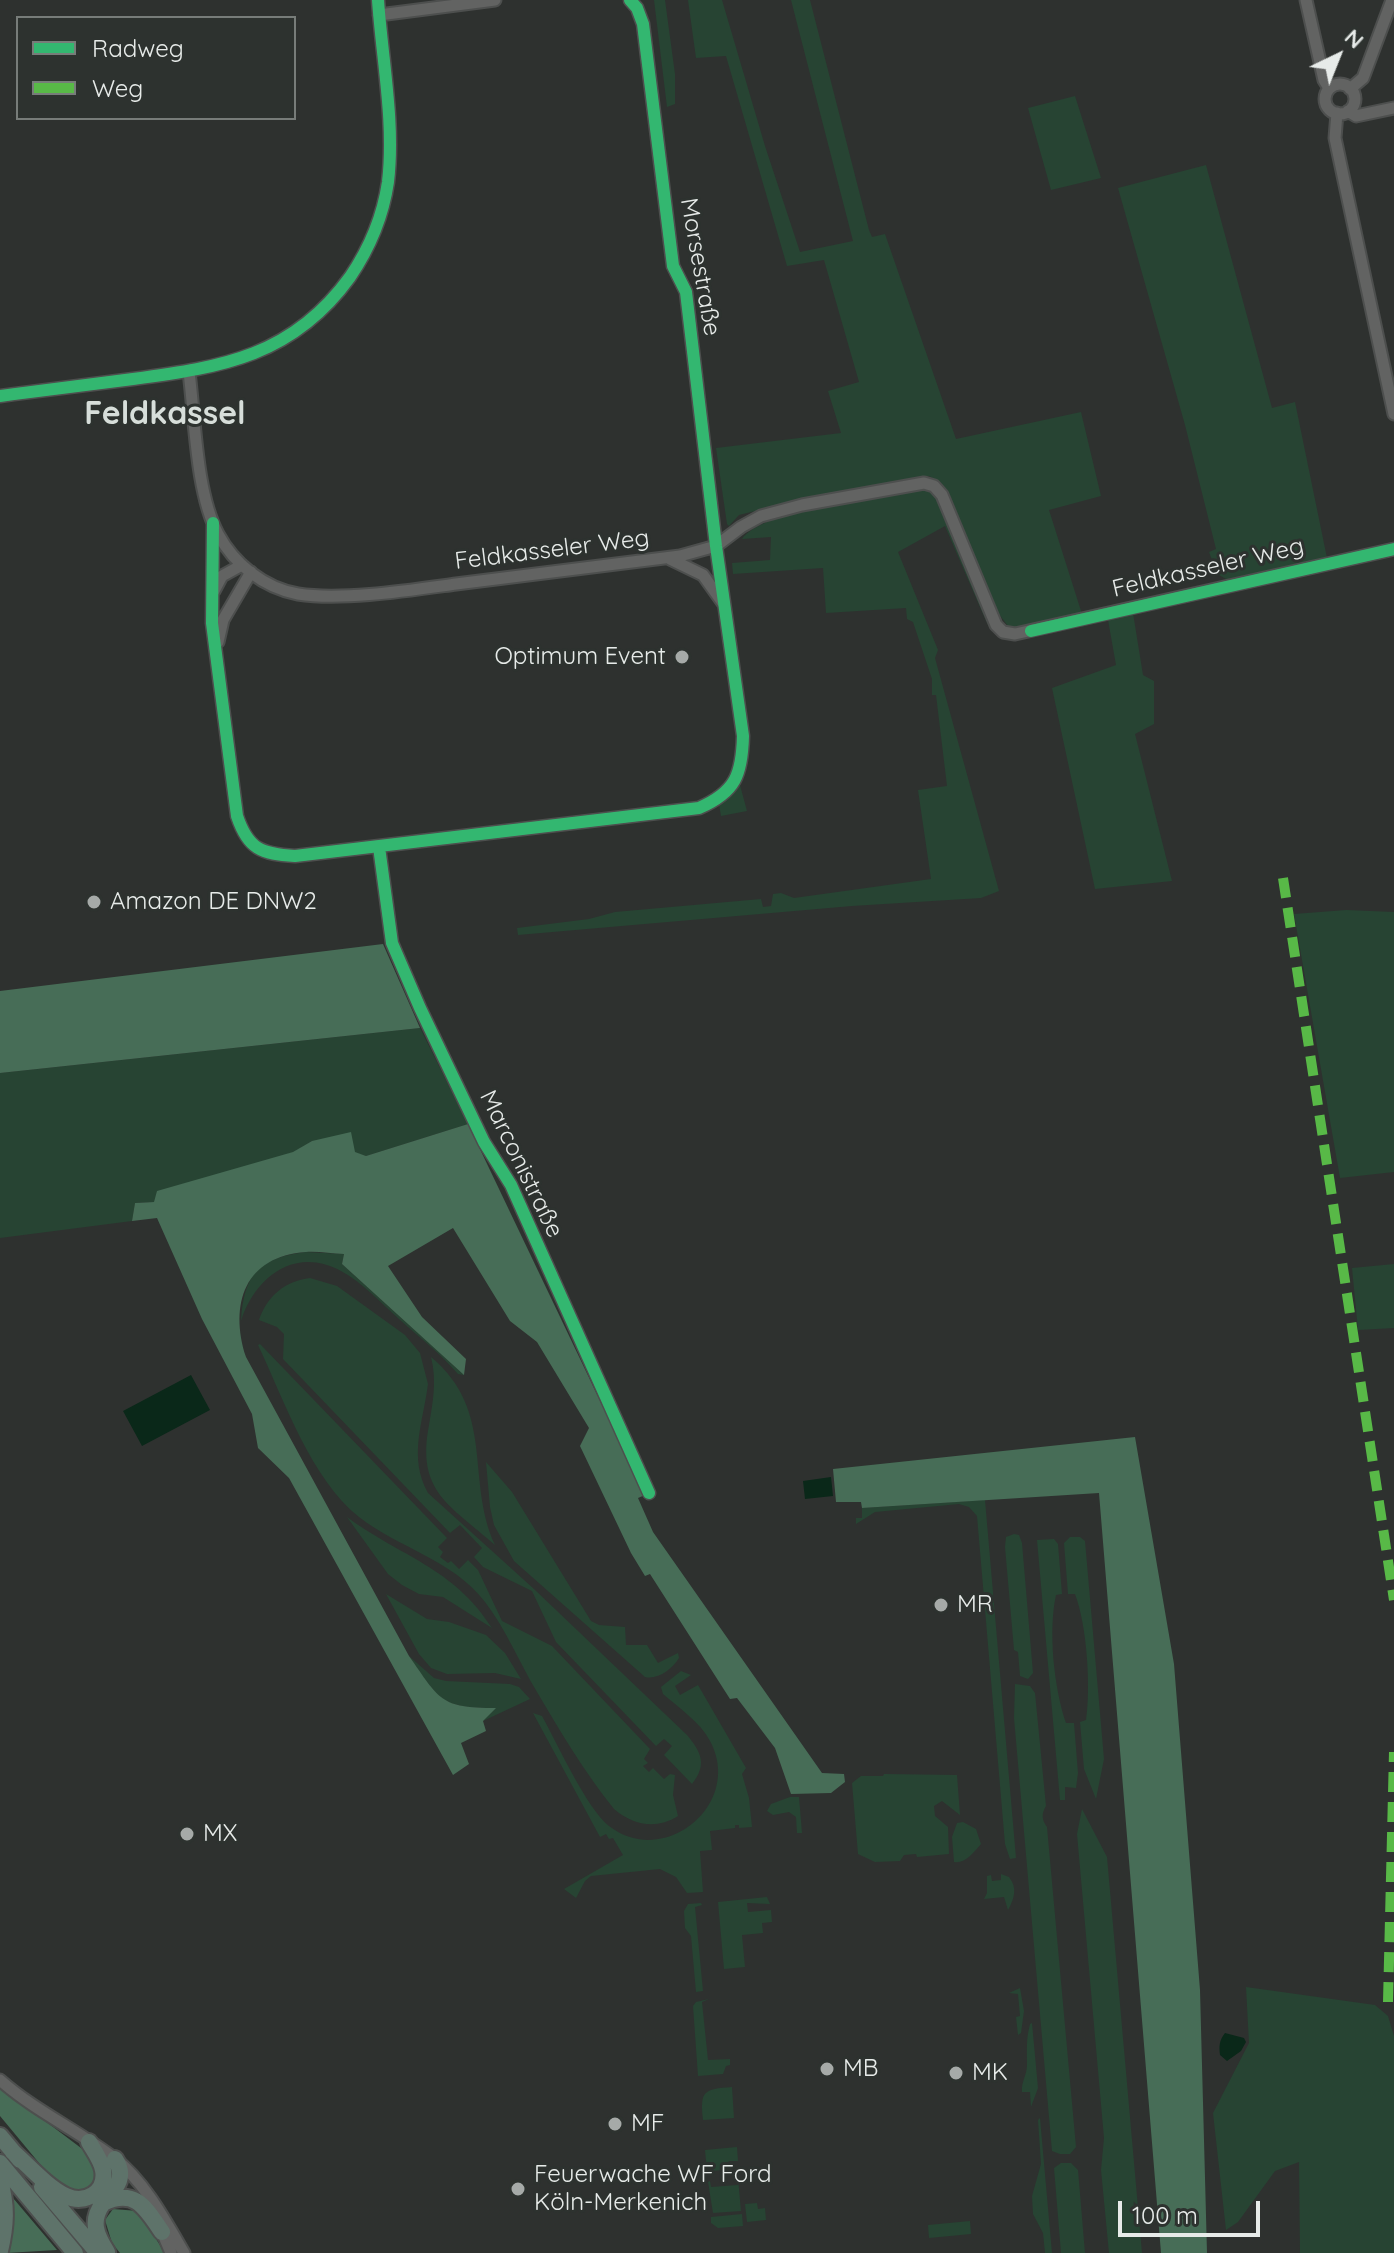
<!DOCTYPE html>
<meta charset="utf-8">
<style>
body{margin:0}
#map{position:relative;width:1394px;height:2253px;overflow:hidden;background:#2e312f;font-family:Quicksand,sans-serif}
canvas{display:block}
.legend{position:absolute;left:16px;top:16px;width:280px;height:104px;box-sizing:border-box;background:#2d322f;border:2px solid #777c79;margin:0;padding:10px 14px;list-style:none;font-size:24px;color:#e7ebe9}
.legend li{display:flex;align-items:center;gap:16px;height:40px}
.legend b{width:40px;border:2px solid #777c79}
.north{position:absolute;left:1298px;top:16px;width:80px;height:80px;-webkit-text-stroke:6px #2d322f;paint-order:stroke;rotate:43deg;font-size:22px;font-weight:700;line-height:32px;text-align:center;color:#e7ebe9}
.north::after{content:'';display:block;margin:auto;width:28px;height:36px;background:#e7ebe9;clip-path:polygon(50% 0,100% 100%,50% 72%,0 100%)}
.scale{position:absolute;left:1118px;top:2201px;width:142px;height:36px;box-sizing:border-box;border:4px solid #e7ebe9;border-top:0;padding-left:10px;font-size:24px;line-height:28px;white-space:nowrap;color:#e7ebe9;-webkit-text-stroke:6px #2d322f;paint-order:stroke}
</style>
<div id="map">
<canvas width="1394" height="2253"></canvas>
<ul class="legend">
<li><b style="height:10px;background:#33b770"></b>Radweg</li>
<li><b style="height:10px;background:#58b947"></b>Weg</li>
</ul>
<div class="north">N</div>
<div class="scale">100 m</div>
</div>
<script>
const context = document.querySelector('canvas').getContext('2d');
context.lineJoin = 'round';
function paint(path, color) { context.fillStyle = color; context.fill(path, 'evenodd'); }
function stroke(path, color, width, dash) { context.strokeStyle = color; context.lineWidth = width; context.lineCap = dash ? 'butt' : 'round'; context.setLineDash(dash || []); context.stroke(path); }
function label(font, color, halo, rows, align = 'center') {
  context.font = font + ' Quicksand,sans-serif'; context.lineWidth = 6; context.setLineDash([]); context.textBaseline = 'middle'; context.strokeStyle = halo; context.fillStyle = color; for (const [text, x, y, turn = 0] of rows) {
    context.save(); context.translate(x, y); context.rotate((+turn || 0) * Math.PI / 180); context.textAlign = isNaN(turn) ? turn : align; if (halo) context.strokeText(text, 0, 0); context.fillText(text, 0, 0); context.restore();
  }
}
paint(new Path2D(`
 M 654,0 L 665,0 L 675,74 L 675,104 L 667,107 Z
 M 688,0 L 722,0 L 765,146 L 800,252 L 853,241 L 791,0 L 810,0 L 869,230 L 872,237 L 885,234 L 956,439 L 1081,412 L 1101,496 L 1049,510 L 1082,614 L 1020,628 L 1008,626 L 995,609 L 949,493 L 941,483 L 929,476 L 751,512 L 739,515 L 729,526 L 727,524 L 716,448 L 841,433 L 828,391 L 859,382 L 824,260 L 787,266 L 726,56 L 696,58 Z
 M 1075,96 L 1101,178 L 1051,190 L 1028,108 Z
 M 1206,165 L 1272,408 L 1295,402 L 1327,558 L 1228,580 L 1217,574 L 1209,552 L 1216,549 L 1185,425 L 1118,188 Z
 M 914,489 L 927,490 L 937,496 L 989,628 L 945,526 L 898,552 L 938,650 L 935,658 L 999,891 L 981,898 L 852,906 L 518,935 L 517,928 L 589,919 L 615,912 L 761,899 L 763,907 L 771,906 L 773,894 L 781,893 L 794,898 L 931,879 L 918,790 L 947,786 L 936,695 L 932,695 L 932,679 L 913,622 L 907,619 L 906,608 L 826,613 L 823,568 L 733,574 L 732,563 L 770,560 L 771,537 L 742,539 C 762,510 877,496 914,489 Z
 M 1133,613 L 1143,675 L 1154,681 L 1154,724 L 1135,734 L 1172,881 L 1095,889 L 1052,688 L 1116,665 L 1108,620 Z
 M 740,785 L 747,811 L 721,816 L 719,804 Z
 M 1346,910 L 1394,912 L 1394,1172 L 1340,1178 L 1294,914 Z
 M 420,1028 L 468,1124 L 366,1156 L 312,1141 L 294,1152 L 155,1202 L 135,1203 L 132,1221 L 0,1238 L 0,1073 Z
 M 306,1252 L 344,1254 L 342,1264 L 464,1375 L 458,1374 C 441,1354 419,1337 399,1319 C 381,1303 363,1283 341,1271 C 295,1246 255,1277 241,1321 C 244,1274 258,1258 306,1252 Z
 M 1394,1264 L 1394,1328 L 1358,1330 L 1352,1268 Z
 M 310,1278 L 337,1286 L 405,1335 L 420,1353 L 428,1384 C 423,1423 408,1457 428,1493 L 534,1589 L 687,1735 C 702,1753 707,1765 692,1784 L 664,1755 L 672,1746 L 664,1739 L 656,1746 L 556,1642 L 532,1591 L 483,1567 L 474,1557 L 482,1548 L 460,1525 L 450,1533 L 283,1359 L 284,1334 L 277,1327 L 259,1320 C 267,1296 285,1281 310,1278 Z
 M 260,1344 L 447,1538 L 438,1547 L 443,1552 L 440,1557 L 448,1563 L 451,1561 L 459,1569 L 468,1560 L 478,1570 L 502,1621 L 552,1646 L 650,1749 L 644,1759 L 648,1763 L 643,1766 L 649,1772 L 653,1768 L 664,1779 L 670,1774 L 675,1775 L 673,1795 L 678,1816 C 656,1830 633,1825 614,1809 C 585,1773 560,1731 537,1692 C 519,1662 506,1629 485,1602 C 452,1559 400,1549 359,1517 C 311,1479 284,1400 258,1345 Z
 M 431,1357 C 496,1411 465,1479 495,1545 C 450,1505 416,1492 429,1425 C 433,1401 437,1381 431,1357 Z
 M 486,1462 L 512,1492 L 591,1621 L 599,1625 L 625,1627 L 626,1645 L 647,1645 L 658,1663 L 678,1653 L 679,1658 C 672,1669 658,1680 645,1677 L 514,1561 L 494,1525 L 490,1507 Z
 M 985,1500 L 1016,1858 L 1010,1859 L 1005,1844 L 977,1516 L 969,1507 L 959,1504 L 875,1512 L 856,1524 L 856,1518 L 862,1518 L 862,1508 Z
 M 347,1517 C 401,1557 453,1567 492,1628 L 443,1597 L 419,1594 L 402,1585 L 388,1574 Z
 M 1014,1534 L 1019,1535 L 1022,1543 L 1033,1673 L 1028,1679 L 1020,1676 L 1018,1652 L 1014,1650 L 1005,1547 L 1006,1537 Z
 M 1070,1537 L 1080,1537 L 1085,1541 L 1104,1759 L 1096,1799 L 1084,1769 L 1080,1722 L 1086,1720 C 1091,1688 1087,1625 1075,1594 L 1068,1594 L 1064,1543 Z
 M 1054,1539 L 1058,1544 L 1062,1594 L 1056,1595 C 1048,1631 1054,1688 1066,1723 L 1074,1723 L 1078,1773 L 1076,1788 L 1065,1787 L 1065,1800 L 1060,1800 L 1037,1540 Z
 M 386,1594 L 427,1619 L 449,1622 L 486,1635 L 505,1653 L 521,1679 L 495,1673 L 447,1674 L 431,1668 L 419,1654 Z
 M 409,1656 L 434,1678 L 446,1681 L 510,1684 L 519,1687 L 530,1699 L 483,1721 L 495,1708 C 439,1708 439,1699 409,1656 Z
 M 681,1671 L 691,1675 L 675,1686 L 680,1695 L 698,1685 L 746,1768 L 742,1774 L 749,1798 L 752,1827 L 739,1828 L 739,1825 L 735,1825 L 735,1828 L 710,1831 L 712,1850 L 700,1851 L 703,1892 L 687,1893 L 676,1877 L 660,1869 L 591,1876 L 585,1881 L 576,1898 L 564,1889 L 623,1855 L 613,1838 L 609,1839 L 606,1834 L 600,1837 L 533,1713 L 542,1716 C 557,1743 587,1809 609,1826 C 664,1869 744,1804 710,1741 C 700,1722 679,1708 663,1694 L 661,1687 Z
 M 1015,1684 L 1030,1686 L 1035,1693 L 1046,1806 C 1041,1814 1042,1820 1047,1827 L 1076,2147 L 1070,2154 L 1060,2154 L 1052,2151 L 1014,1718 Z
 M 884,1774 L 957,1775 L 960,1815 L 942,1801 L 934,1806 L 935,1816 L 948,1827 L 949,1854 L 917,1857 L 916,1854 L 904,1855 L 900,1861 L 875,1862 L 858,1854 L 852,1783 L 861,1776 L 883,1776 Z
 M 790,1797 L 799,1797 L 802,1833 L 797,1833 L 796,1817 L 789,1812 L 773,1815 L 767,1811 L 771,1804 Z
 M 1082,1809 L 1107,1857 L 1142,2253 L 1109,2253 L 1101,2170 L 1104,2138 L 1077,1834 Z
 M 963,1822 L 976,1829 L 981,1844 C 974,1852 965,1864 954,1862 L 952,1837 L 957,1823 Z
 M 1001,1874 L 1009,1877 C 1018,1888 1014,1899 1008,1910 L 1004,1897 L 984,1899 L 987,1893 L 987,1876 L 991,1875 L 992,1881 L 1001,1880 Z
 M 767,1897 L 770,1904 L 747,1903 L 748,1912 L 771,1910 L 772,1922 L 762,1923 L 763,1933 L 742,1935 L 745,1967 L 724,1969 L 718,1902 Z
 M 701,1903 L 702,1905 L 695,1907 L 703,1991 L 696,1992 L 691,1936 L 685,1928 L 684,1911 L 688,1904 Z
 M 1246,1987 L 1375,2005 L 1388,2016 L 1394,2036 L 1394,2253 L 1300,2253 L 1299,2162 L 1275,2171 L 1238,2222 L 1226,2230 L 1213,2113 L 1249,2043 Z
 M 1020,1988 L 1024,2011 L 1021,2033 L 1018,2035 L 1016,2017 L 1020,2016 L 1018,1994 L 1009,1993 Z
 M 709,1999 L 702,2002 L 708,2060 L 730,2059 L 730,2065 L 726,2066 L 723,2074 L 698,2076 L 693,2006 L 696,2002 Z
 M 1032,2023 L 1038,2088 L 1031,2107 L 1030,2092 L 1022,2092 C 1021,2082 1027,2075 1027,2065 C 1027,2050 1026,2039 1030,2024 Z
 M 732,2087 L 734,2118 L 703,2120 C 700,2091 703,2089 732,2087 Z
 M 1040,2118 L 1052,2253 L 1045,2253 L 1043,2233 L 1033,2214 L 1032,2196 L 1041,2164 L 1038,2120 Z
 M 737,2147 L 738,2161 L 729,2161 L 725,2170 L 707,2171 L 705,2150 Z
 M 1061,2163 L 1071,2163 L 1078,2170 L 1085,2253 L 1061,2253 L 1054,2168 Z
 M 738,2178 L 741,2211 L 713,2213 L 708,2182 L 710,2181 L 711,2187 L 738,2185 Z
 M 757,2203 L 758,2209 L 765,2208 L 766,2220 L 747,2222 L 745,2204 Z
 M 742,2214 L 743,2226 L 718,2228 L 711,2223 L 711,2217 Z
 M 970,2221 L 971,2234 L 929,2238 L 928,2225 Z`), '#274433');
paint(new Path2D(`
 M 383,944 L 420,1028 L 0,1073 L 0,991 Z
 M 468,1124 L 645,1495 L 638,1498 L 653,1532 L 822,1773 L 844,1774 L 845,1782 L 831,1793 L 791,1794 L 775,1748 L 737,1698 L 730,1699 L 650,1574 L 645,1576 L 631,1553 L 580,1446 L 589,1428 L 537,1342 L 510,1321 L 453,1228 L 388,1266 L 422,1317 L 466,1359 L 464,1375 L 342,1264 L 344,1254 C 331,1254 319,1251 306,1252 C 245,1256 229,1304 246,1357 L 409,1656 C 440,1700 440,1708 496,1708 L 483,1721 L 486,1731 L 461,1743 L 469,1764 L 453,1775 L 289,1478 L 258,1448 L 252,1414 L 202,1319 L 157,1218 L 132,1221 L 135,1203 L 154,1202 L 157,1191 L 293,1152 L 312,1141 L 351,1132 L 355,1152 L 366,1156 Z
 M 1135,1437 L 1174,1664 L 1200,1990 L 1207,2253 L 1161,2253 L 1099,1493 L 862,1508 L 861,1502 L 836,1502 L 833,1469 Z
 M 0,2087 L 89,2154 L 99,2171 L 92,2189 L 72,2193 L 49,2175 L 0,2116 Z
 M 13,2198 L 57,2250 L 6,2253 L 13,2226 Z
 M 113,2209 L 138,2211 L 165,2253 L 120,2253 L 112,2243 L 105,2220 Z`), '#476d57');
paint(new Path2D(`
 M 191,1375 L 210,1410 L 142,1446 L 123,1411 Z
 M 831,1477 L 833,1496 L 805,1499 L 803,1481 Z
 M 1225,2033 L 1244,2038 L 1246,2042 L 1241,2051 L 1227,2061 L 1220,2055 C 1219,2046 1219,2041 1225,2033 Z`), '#0a2819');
const minor = new Path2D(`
 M 1306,0 L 1324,80 L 1329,88
 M 379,15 L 495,0
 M1325 99a15 15 0 1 1 30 0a15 15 0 1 1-30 0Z
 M 1350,89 L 1363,78 L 1392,0
 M 1348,111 L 1356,116 L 1394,108
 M 1337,113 L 1335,138 L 1394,414
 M 189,372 C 195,419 196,493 218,534 C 234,564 264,588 298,594 C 342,601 412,590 456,584 C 531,575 605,565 680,556 L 716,546 L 741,527 L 761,516 L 802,505 L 924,483 L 934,486 L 942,495 L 996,625 L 1003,632 L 1015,634 L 1394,549
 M 0,396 C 44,390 88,385 133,379 C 223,367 293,356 350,277 C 369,249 383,216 388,182 C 395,122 382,59 378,0
 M 213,523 L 212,623 L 237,816 C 248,849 261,854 295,856 L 699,808 C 736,792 742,774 743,736 L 716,546 L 686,292 L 673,266 L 643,24 L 637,8 L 630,0
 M 670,559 L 703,575 L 723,603
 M 214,591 L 222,576 L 242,565
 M 218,642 L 223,620 L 251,572
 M 379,847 L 392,943 L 420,1008 L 484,1142 L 511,1185 L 649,1493
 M 0,2080 C 35,2111 77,2130 114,2158 C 144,2181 165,2220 184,2253
 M 160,2227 L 171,2253`);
const highway = new Path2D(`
 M 0,2136 L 20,2160
 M 13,2152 C 29,2166 47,2187 66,2196 C 85,2205 107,2192 103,2170 C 101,2160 94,2151 89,2142
 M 0,2163 L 75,2253
 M 0,2181 C 7,2206 6,2225 0,2251
 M 42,2187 L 98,2253
 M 104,2202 C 116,2188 127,2177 115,2159
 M 107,2252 C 96,2235 90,2221 103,2203 C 135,2188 145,2207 162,2232`);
stroke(minor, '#4d4f4e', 15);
stroke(highway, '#4d4f4e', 20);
stroke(minor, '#626362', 11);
stroke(highway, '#5e736a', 16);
stroke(new Path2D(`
 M 1283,878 L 1394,1600
 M 1388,2002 L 1394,1752`), '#58b947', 10, [20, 10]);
stroke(new Path2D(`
 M 0,396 C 44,390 88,385 133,379 C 223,367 293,356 350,277 C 369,249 383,216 388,182 C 395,122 382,59 378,0
 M 213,523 L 212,623 L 237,816 C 248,849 261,854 295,856 L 699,808 C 736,792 742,774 743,736 L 716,546 L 686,292 L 673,266 L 643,24 L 637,8 L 630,0
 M 1031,631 L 1394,549
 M 379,847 L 392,943 L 420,1008 L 484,1142 L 511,1185 L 649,1493`), '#33b770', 12);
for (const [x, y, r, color] of [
 [682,657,8,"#a6aaa8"],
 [94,902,8,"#a6aaa8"],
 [941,1605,8,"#a6aaa8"],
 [187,1834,8,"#a6aaa8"],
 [827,2069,8,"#a6aaa8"],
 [956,2073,8,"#a6aaa8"],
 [615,2124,8,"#a6aaa8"],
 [518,2189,8,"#a6aaa8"]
]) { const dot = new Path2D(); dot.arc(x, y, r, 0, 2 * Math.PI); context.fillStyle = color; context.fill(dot); stroke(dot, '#2d322f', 3); }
label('24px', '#e7ebe9', '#2d322f', [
 ["Morsestraße",700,267,80],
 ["Feldkasseler Weg",552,550,-7],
 ["Feldkasseler Weg",1208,568,-13],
 ["Marconistraße",521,1164,64]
]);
label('24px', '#e7ebe9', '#2d322f', [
 ["Optimum Event",666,657,"right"],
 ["Amazon DE DNW2",110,902],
 ["MR",957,1605],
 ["MX",203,1834],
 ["MB",843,2069],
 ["MK",972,2073],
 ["MF",631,2124],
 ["Feuerwache WF Ford",534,2175],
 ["Köln-Merkenich",534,2203]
], 'left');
label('bold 32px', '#d7deda', '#2d322f', [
 ["Feldkassel",165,414]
]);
</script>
